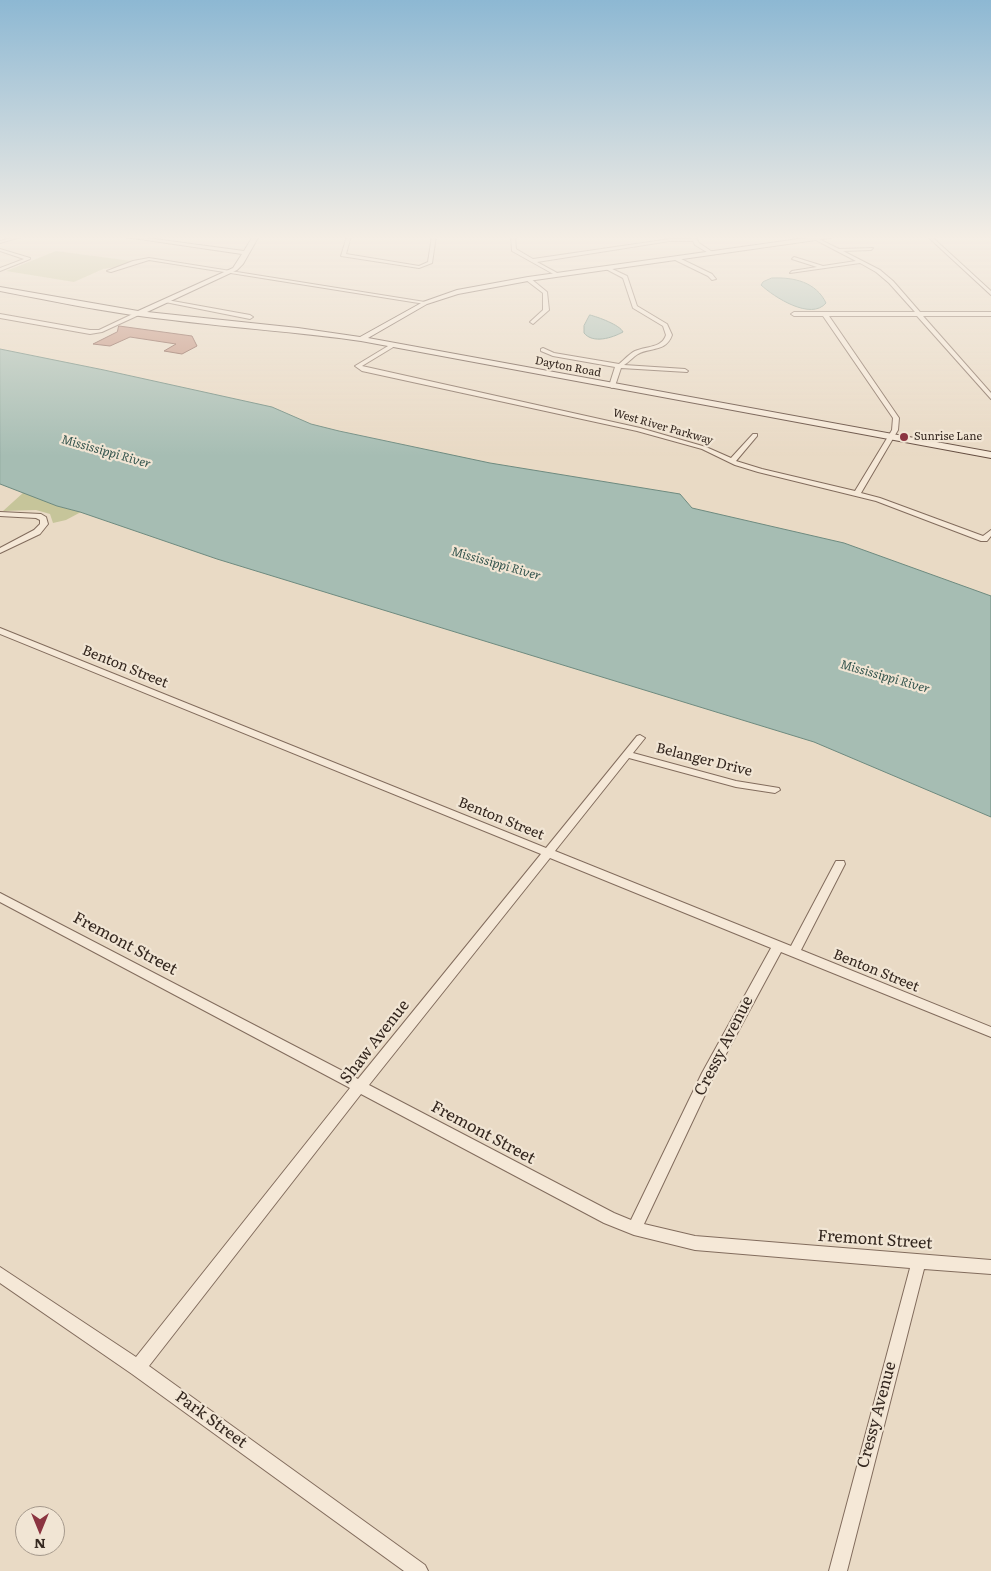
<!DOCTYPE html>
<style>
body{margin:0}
#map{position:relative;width:991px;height:1571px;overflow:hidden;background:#e9dac5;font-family:Literata,serif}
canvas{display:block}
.north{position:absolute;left:15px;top:1506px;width:50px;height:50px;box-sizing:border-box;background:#f1e5d4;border:1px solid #a5998c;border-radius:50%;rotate:180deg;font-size:14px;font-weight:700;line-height:20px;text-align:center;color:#34271f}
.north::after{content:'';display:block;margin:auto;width:18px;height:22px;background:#8b3440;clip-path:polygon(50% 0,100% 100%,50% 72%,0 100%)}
</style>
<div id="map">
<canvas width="991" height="1571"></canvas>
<div class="north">N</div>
</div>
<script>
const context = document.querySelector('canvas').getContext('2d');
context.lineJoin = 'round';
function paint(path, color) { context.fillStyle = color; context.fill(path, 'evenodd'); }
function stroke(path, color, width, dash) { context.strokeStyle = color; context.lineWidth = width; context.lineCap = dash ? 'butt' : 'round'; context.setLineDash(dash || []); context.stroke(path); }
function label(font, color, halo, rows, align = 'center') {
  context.font = font + ' Literata,serif'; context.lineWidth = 4.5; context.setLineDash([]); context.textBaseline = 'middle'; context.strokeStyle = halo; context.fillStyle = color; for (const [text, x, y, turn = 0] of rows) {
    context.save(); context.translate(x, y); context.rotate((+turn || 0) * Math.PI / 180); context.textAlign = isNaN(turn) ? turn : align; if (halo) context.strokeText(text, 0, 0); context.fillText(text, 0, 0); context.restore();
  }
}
paint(new Path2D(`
 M 56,251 L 132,261 L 117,267 L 103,269 L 74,282 L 6,271 Z
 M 24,492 L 57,506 L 81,512 L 66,520 L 53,523 L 50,514 L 36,510 L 3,511 Z`), '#c6c59a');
const water = new Path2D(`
 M 772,278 C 794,277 816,282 826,303 C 811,321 774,297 761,285 L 763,282 Z
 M 590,315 C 598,317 620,325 623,332 C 612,338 593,344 584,333 L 584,326 Z
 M 0,349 L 104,370 L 272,407 L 311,424 L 339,431 L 490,463 L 680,494 L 692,508 L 844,543 L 991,596 L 991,817 L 814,742 L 217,559 L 80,512 L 57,506 L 0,484 Z`);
paint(water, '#a6bdb3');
stroke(water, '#6e8a7f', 1);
const building = new Path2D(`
 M 119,326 L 192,336 L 197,346 L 182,354 L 164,351 L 176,344 L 130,337 L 110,346 L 93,344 L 117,332 Z`);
paint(building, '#c3927f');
stroke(building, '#7f5446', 1);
const street = new Path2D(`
 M 19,236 L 25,236 L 0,243 L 0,241 Z
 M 347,236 L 351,236 L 346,254 L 419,266 L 428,262 L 432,236 L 436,236 L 432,263 L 419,268 L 341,256 Z
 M 511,236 L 515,236 L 516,249 L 533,259 L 670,239 L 692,239 L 691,236 L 695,236 L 699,243 L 714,253 L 710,254 L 695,245 L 693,241 L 670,241 L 537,262 L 559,274 L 557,276 L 512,251 Z
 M 808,236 L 813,236 L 839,249 L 873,248 L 871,250 L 843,251 L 880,270 L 893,281 L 920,312 L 991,312 L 991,316 L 923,316 L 991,393 L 991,399 L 917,316 L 829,316 L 899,418 L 898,430 L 861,493 L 880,498 L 983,536 L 991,530 L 991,536 L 987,541 L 981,541 L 876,501 L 758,472 L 735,465 L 702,449 L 637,431 L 362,371 L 355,366 L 393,343 L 395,344 L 395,346 L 362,366 L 640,428 L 706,447 L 731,458 L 753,434 L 757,434 L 757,436 L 736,461 L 762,469 L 855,491 L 892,430 L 893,418 L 823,316 L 794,316 L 791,314 L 794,312 L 915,312 L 889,283 L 876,272 L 860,263 L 790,273 L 792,271 L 817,267 L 792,259 L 794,257 L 823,266 L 856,261 Z
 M 927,236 L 931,236 L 991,291 L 991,295 Z
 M 0,249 L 30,258 L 30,259 L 0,271 L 0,268 L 24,259 L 0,251 Z
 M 673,257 L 677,257 L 712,274 L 716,279 L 712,280 L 708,276 L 673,259 Z
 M 149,258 L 425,302 L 427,303 L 425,304 L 149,260 L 111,272 L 107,271 L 133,261 Z
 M 608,267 L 627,276 L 637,306 L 667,324 L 672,335 C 666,352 651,347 638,354 C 633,357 629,362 624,365 L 685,369 L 688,371 L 687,372 L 621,368 L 615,386 L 612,388 L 609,386 L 615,367 L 553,356 L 541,351 L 541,349 L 543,348 L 554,353 L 619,364 C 624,360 629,354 635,351 C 647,346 662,348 666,335 L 663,326 L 633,308 L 623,278 L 606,269 Z
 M 526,278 L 530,278 L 547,292 L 549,310 L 533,324 L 530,322 L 531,321 L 543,310 L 543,293 L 526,280 Z
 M 167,300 L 250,315 L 253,317 L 250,319 L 165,302 Z
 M 139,311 L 141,314 L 102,332 L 90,334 L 0,318 L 0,314 L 90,330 L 99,330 Z
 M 0,512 L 41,514 L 46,517 L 48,524 L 40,534 L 0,553 L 0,548 L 34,530 L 40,524 L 40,520 L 36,518 L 0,516 Z
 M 0,628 L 546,848 L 637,736 L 640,735 L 645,738 L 633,753 L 736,781 L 779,788 L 780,790 L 775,793 L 736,787 L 629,758 L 555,851 L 791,946 L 836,861 L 844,861 L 845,864 L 801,950 L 991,1027 L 991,1037 L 781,952 L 712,1080 L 644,1224 L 695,1236 L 991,1260 L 991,1274 L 924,1269 L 847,1571 L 829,1571 L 910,1268 L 695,1250 L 634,1235 L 604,1223 L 361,1094 L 149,1366 L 425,1565 L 428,1571 L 404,1571 L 132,1374 L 0,1283 L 0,1267 L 136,1357 L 350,1088 L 0,902 L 0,893 L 358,1079 L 541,854 L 0,634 ZM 550,858 L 771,948 L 702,1073 L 631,1220 L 614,1213 L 369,1085 Z`);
const secondary = new Path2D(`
 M 119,236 L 132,236 L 244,251 L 253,236 L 259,236 L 243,264 L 237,270 L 147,312 L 298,328 L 360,337 L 423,302 L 457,290 L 528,277 L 820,236 L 833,236 L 830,238 L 528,281 L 458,294 L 427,304 L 368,338 L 991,452 L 991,458 L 361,341 C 298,332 235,328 172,320 C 115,314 57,302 0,291 L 0,287 L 138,311 L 233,268 L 242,254 Z`);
stroke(street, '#826c5d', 2);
stroke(secondary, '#644d40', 2);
paint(street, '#f5e8d7');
paint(secondary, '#f5e8d7');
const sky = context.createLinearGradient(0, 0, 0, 456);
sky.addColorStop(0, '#8db8d3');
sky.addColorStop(0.52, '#f5eee5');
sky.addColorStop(1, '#f5eee500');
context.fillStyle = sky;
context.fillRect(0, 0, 991, 456);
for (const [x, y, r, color] of [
 [904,437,5,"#8b3440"]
]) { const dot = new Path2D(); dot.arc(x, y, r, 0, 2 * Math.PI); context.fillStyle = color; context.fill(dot); stroke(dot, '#f1e5d4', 2); }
label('11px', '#34271f', '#f1e5d4', [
 ["Dayton Road",568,367,11],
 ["West River Parkway",663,427,16]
]);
label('11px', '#34271f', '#f1e5d4', [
 ["Sunrise Lane",914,437]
], 'left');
label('italic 12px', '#30524b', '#f1e5d4', [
 ["Mississippi River",106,452,16],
 ["Mississippi River",496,564,16],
 ["Mississippi River",885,677,16]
]);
label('14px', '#34271f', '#f1e5d4', [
 ["Benton Street",125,667,22],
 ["Belanger Drive",704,760,14],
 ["Benton Street",501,819,22],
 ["Benton Street",876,971,22]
]);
label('16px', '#34271f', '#f1e5d4', [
 ["Fremont Street",125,944,28],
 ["Shaw Avenue",375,1042,-52],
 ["Cressy Avenue",724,1046,-63],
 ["Fremont Street",483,1133,28],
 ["Fremont Street",875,1240,4],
 ["Cressy Avenue",877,1415,-75],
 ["Park Street",211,1420,36]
]);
</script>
